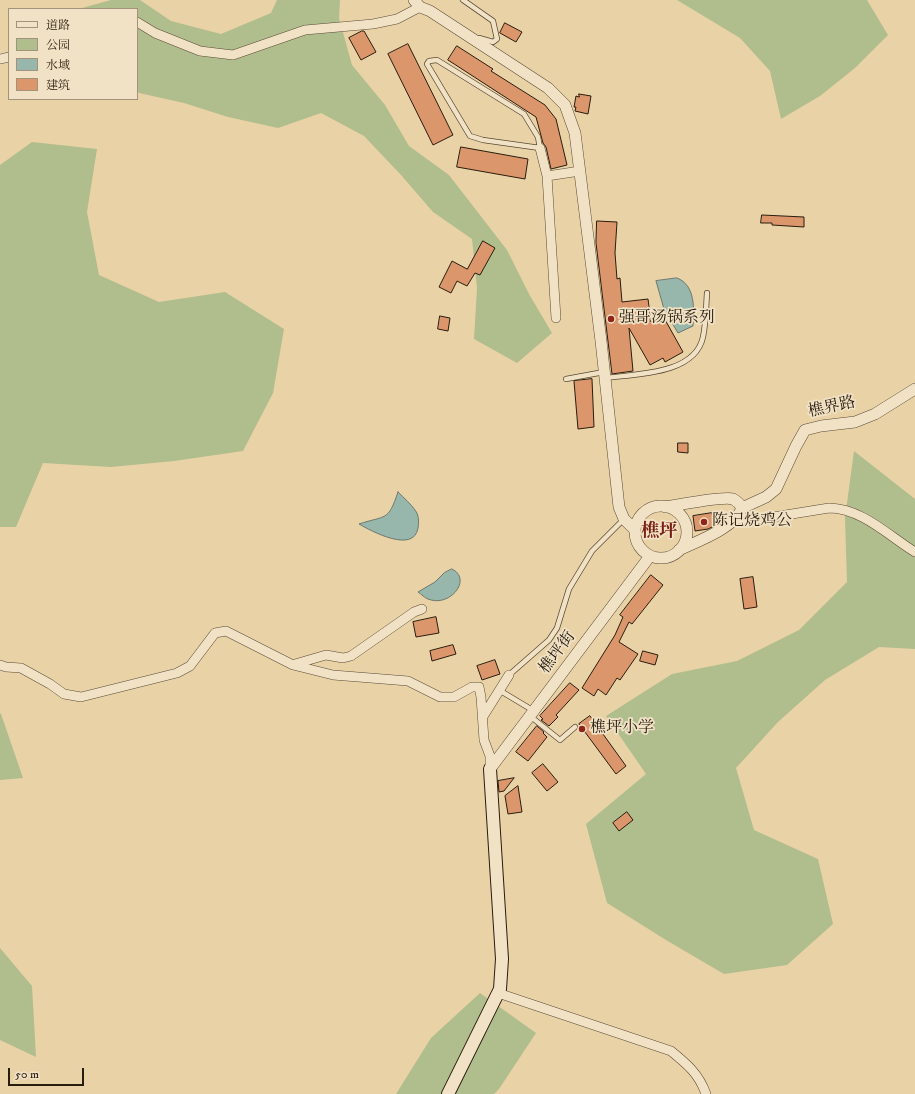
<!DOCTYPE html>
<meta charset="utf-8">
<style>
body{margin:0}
#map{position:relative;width:915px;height:1094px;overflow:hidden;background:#ead2a7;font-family:"IM FELL DW Pica","Noto Serif SC",serif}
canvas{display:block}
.legend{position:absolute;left:8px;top:8px;width:130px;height:92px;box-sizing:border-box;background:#f1e2c6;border:1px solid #a1937c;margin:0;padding:5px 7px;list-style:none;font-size:12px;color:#281c0e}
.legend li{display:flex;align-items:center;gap:8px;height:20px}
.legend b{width:20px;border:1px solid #a1937c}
.scale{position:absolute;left:8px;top:1068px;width:76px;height:18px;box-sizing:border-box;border:2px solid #281c0e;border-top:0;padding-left:5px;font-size:12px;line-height:14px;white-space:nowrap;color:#281c0e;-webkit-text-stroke:3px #f1e2c6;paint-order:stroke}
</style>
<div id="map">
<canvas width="915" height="1094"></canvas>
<ul class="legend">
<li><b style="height:5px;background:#f1e2c6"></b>道路</li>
<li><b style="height:11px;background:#b0bd8d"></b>公园</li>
<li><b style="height:11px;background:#98b7ac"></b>水域</li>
<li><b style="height:11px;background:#dc966b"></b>建筑</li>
</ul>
<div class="scale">50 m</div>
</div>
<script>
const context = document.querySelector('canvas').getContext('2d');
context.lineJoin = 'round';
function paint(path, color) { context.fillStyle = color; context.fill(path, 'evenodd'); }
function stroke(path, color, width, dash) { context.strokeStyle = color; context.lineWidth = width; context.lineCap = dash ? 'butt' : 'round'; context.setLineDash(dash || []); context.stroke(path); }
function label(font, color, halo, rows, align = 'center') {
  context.font = font + ' "IM FELL DW Pica","Noto Serif SC",serif'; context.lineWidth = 3.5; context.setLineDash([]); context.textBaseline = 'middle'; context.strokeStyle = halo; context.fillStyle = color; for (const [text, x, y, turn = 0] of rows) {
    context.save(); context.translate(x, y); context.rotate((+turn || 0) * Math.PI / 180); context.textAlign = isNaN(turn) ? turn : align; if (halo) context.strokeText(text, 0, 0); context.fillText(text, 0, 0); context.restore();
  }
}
paint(new Path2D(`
 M 111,0 L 140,0 L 171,21 L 221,34 L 271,13 L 277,0 L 340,0 L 339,18 L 352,65 L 385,105 L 409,146 L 449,175 L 507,250 L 529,294 L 552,333 L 517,363 L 474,339 L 477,288 L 472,239 L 433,212 L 401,175 L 364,136 L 321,113 L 278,128 L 228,117 L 184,103 L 139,93 L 137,91 L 137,9 L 82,8 Z
 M 677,0 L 867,0 L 888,35 L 855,68 L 820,96 L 781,119 L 770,71 L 740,38 Z
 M 32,142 L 97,149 L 87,212 L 99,275 L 159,302 L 225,292 L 284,329 L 273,393 L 243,451 L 174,461 L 111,467 L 43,463 L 16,527 L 0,527 L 0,165 Z
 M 854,451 L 915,499 L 915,649 L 879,647 L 825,680 L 778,722 L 736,768 L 754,830 L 818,859 L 833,924 L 787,965 L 724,974 L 666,940 L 607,903 L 586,824 L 646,774 L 606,716 L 672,674 L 737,661 L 799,630 L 847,582 L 845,518 Z
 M 0,713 L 1,714 L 23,778 L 0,780 Z
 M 0,948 L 32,986 L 36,1057 L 0,1040 Z
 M 480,993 L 536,1033 L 499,1089 L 494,1094 L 396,1094 L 431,1038 Z`), '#b0bd8d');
const water = new Path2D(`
 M 677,278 C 696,285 694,310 693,326 L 678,333 L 664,309 L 656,281 Z
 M 398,492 C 404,498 411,504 415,510 C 419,515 419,522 418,528 C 414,554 371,531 359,524 C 386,515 388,522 398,492 Z
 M 452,569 C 473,579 450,608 428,599 C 425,598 421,594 418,592 L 435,582 L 444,573 Z`);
paint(water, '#98b7ac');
stroke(water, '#6b796d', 1);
const building = new Path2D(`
 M 505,23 L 522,32 L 516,42 L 500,33 Z
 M 362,31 L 364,31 L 376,52 L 361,60 L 349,38 Z
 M 408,44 L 453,135 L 433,145 L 388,54 Z
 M 457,46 L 493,69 L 491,71 L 545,105 L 556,119 L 567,165 L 551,169 L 546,147 L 543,143 L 536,117 L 448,60 Z
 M 579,94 L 591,96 L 588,114 L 575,111 L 576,107 L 574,107 L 576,96 L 579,97 Z
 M 461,147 L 528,159 L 525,179 L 457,167 Z
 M 762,215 L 804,217 L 804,227 L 772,225 L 772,223 L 761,223 Z
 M 597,221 L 617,222 L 615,253 L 617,279 L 620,278 L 622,302 L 648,299 L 651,322 L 663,316 L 683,352 L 665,362 L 663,358 L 650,365 L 629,328 L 633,371 L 612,374 L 596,243 Z
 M 483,241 L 495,248 L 480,275 L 475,273 L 467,286 L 457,281 L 451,293 L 439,287 L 452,261 L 467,269 Z
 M 440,316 L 450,318 L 448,331 L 438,329 Z
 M 592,379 L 594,427 L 578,429 L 574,381 Z
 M 678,443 L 688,443 L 688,453 L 678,452 Z
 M 712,513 L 714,526 L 708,529 L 695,531 L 693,516 Z
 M 651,575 L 663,585 L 632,624 L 629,622 L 619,642 L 638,654 L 620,680 L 617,678 L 606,695 L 598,689 L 594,696 L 582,688 L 615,635 L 623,617 L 620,615 Z
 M 753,577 L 757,607 L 744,609 L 740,579 Z
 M 436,617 L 439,633 L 416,637 L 413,622 Z
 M 453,645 L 456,654 L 432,661 L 430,651 Z
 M 643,651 L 658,655 L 655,665 L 640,661 Z
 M 495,660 L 500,674 L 482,680 L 477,666 Z
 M 570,683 L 579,690 L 556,715 L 558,717 L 549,726 L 541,720 L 543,719 L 540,716 Z
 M 590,716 L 626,766 L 616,774 L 579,724 Z
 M 537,726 L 544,732 L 543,733 L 547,737 L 528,761 L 516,752 Z
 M 543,764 L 558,782 L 547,791 L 532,773 Z
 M 514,778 L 504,791 L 499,792 L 498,781 Z
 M 518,786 L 522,812 L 508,814 L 505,796 Z
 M 627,812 L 633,820 L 619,831 L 613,823 Z`);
paint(building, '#dc966b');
stroke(building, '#281c0e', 1);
const service = new Path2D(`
 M 463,0 L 493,21 L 497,39 L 493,42 L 479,38
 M 437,60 L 524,114 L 538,137 L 540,148 L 483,140 L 470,136 L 427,64 L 429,61 Z
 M 605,378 C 635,374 695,375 703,337 C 706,323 706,307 707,293
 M 566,379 L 604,372
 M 509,675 L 549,640 L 557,628 L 569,589 L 592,551 L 624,519
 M 499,690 L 534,711
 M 530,716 L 560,740 L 575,727`);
const minor = new Path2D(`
 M 137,22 L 155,33 L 200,51 L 233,55 L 305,30 L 373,24 L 397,19 L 420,7
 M 0,59 L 9,57
 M 540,148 L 547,176 L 556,318
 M 547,176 L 580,171
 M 735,519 L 767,518 L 829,508 C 861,508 889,536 915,552
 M 295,664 L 326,655 L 343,658 L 351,656 L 414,612 L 422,609
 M 0,665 L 6,667 L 21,668 L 50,684 L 64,694 L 81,697 L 177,673 L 190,666 L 215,633 L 226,631 L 293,665 L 333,675 L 408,681 L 440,697 L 454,697 L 472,687 L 479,687 L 481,697 L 484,740 L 490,756 L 490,769
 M 482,718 L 509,675
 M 498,993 L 671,1051 C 687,1064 699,1074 706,1094`);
const tertiary = new Path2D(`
 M 414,0 L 420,7 L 430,11 L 548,88 L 565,105 L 575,133 L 601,341 L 619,507 L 624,519 L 635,530
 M635 532a26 26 0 1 1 52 0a26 26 0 1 1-52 0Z
 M 665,507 C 677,505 724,496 733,499 C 737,501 740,504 742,508
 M 742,508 L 766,497 L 776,489 L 796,446 L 805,430 L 821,426 L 855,422 L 875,414 L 915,389
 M 679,550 C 698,541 735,528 742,508
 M 490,769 L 650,556`);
const secondary = new Path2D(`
 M 448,1094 L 500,989 L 502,959 L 490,769`);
stroke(service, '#584a34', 6);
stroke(minor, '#584a34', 10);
stroke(tertiary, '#584a34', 12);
stroke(secondary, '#281c0e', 14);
stroke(service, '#f1e2c6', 4.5);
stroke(minor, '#f1e2c6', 9);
stroke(tertiary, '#f1e2c6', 11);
stroke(secondary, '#f1e2c6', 12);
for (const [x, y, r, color] of [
 [611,319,4,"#8f2418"],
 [704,522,4,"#8f2418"],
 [582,729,4,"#8f2418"]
]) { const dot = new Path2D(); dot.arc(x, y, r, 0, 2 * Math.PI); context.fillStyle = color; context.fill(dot); stroke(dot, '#f1e2c6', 1.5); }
label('16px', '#281c0e', '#f1e2c6', [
 ["强哥汤锅系列",619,319],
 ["陈记烧鸡公",712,522],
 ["樵坪小学",590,729]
], 'left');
label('16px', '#281c0e', '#f1e2c6', [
 ["樵界路",832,408,-12],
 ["樵坪街",558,653,-53]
]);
label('bold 18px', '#7a1f14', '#f1e2c6', [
 ["樵坪",659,532]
]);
</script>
